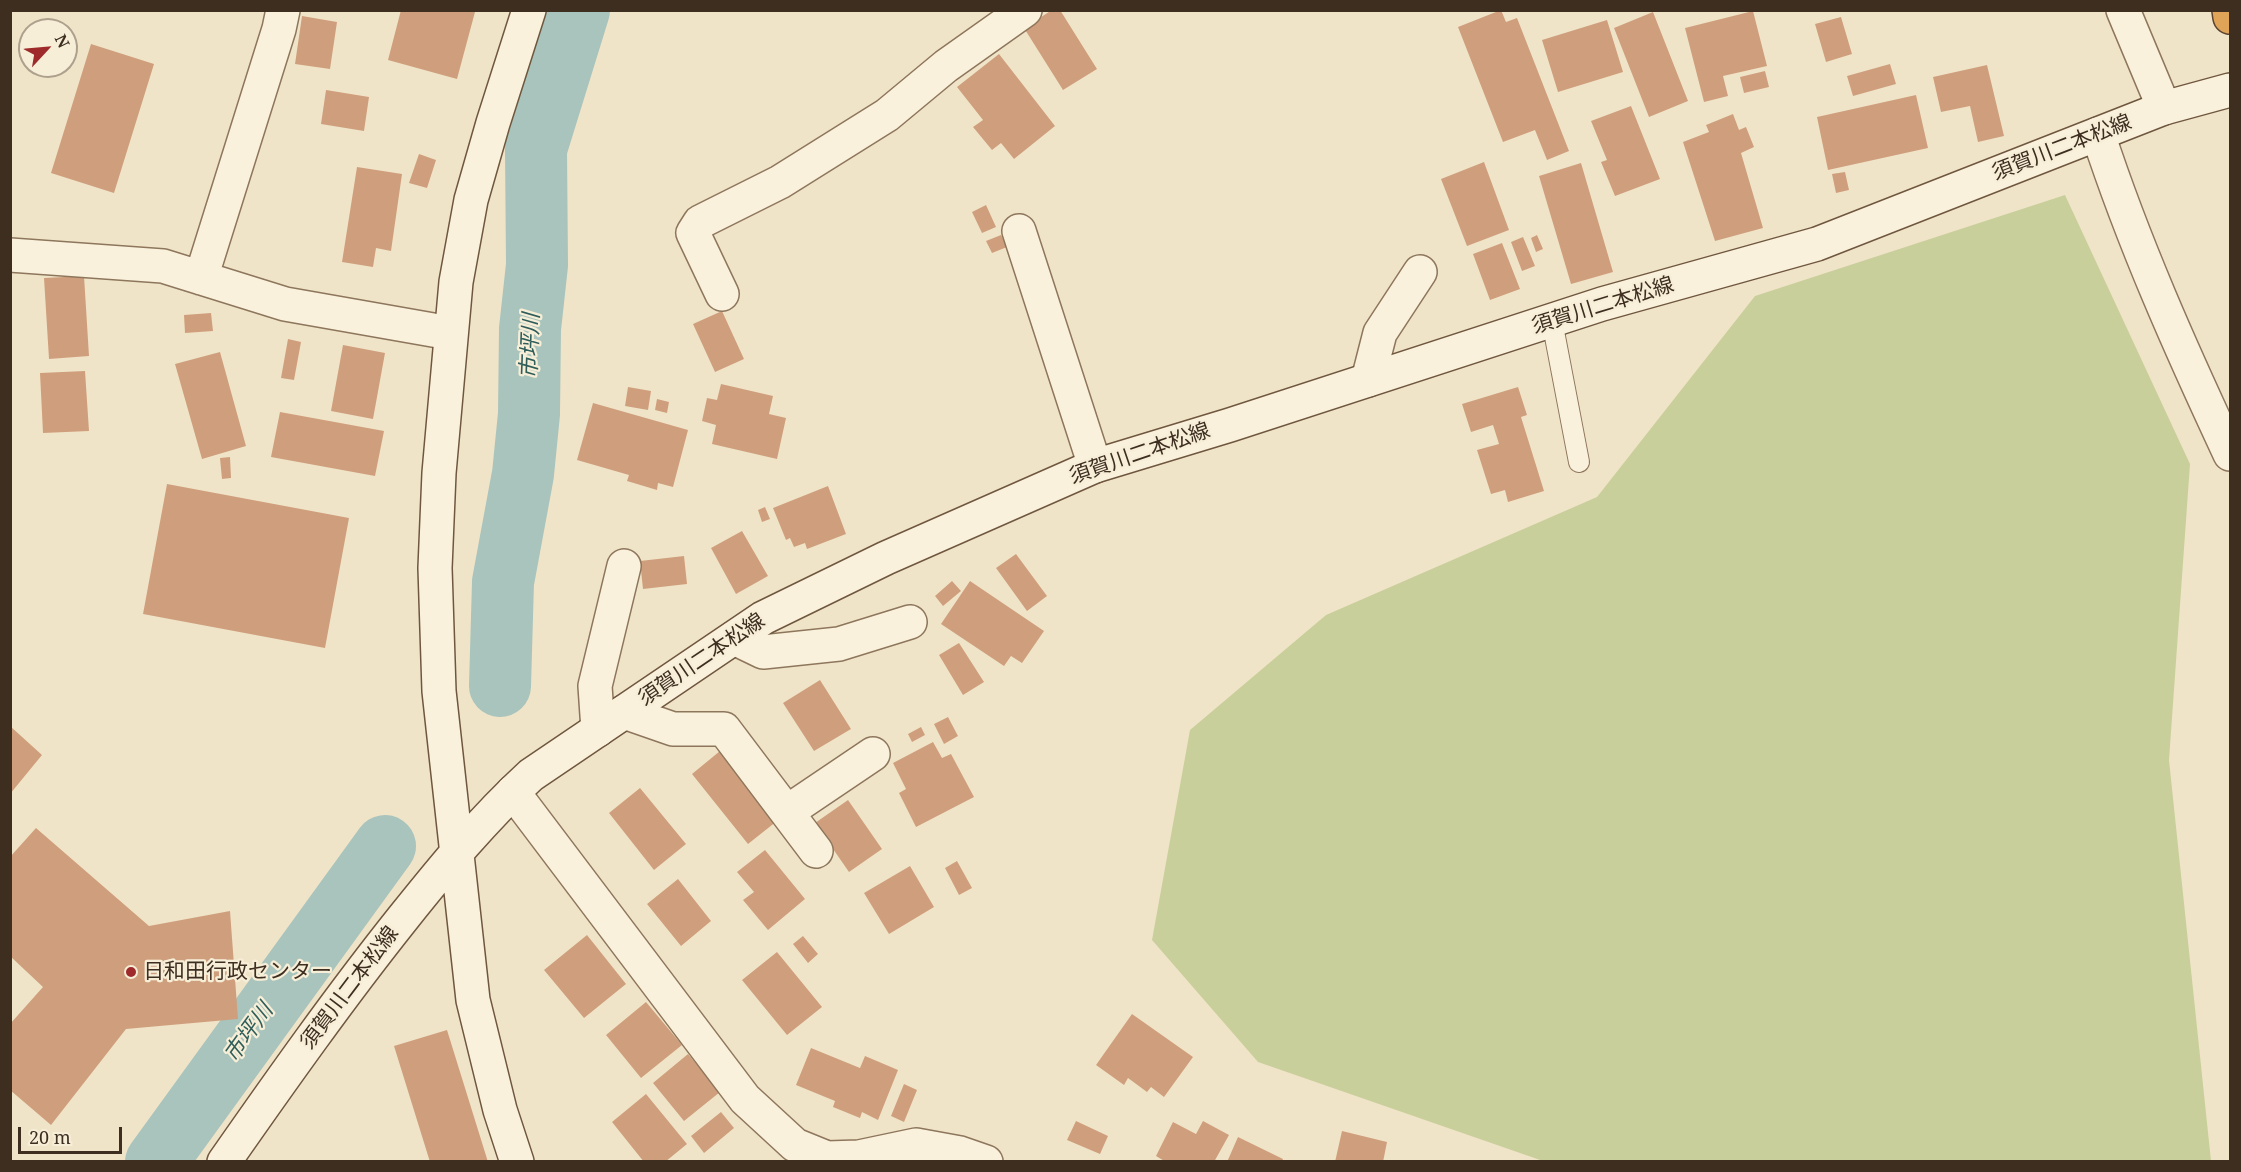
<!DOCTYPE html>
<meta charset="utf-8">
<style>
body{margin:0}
#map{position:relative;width:2241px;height:1172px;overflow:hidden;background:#f0e4c8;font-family:"Noto Serif",serif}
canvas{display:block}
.frame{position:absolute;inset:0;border:12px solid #3d2e20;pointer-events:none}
.north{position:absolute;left:18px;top:18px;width:60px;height:60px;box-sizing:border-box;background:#f7eed8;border:2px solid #ada18e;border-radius:50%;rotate:64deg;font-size:16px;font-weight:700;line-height:24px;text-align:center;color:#3d2e20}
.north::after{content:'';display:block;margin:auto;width:21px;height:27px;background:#9e2a2b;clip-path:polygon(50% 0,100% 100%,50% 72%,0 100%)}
.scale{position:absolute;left:18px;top:1127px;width:104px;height:27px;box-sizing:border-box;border:3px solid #3d2e20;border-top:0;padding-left:8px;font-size:18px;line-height:21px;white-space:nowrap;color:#3d2e20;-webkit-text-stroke:4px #f7eed8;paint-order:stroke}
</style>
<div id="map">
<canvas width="2241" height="1172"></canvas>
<div class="frame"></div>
<div class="north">N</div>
<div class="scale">20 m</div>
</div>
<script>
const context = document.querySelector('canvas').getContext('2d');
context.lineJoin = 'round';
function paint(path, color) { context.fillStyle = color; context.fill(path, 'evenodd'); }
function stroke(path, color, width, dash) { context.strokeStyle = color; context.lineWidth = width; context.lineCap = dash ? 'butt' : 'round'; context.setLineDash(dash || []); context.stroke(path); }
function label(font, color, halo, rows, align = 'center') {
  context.font = font + ' "Noto Serif","Noto Sans JP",serif'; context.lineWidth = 4.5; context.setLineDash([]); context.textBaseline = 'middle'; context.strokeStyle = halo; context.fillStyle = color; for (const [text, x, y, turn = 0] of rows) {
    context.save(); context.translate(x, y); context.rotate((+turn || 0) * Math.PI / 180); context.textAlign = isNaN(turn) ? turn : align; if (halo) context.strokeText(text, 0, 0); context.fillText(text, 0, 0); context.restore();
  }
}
paint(new Path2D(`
 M 2065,195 L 2190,464 L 2169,760 L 2211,1161 L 1543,1161 L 1258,1062 L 1152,940 L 1190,730 L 1326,615 L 1597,497 L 1755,296 Z`), '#c9cf9b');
stroke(new Path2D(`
 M 500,686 L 503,582 L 523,474 L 529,414 L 530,329 L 537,265 L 536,149 L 579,10
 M 156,1162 L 385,846`), '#a9c4bc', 62);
paint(new Path2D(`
 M 401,10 L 475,12 L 457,79 L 388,60 Z
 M 1052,10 L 1060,10 L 1097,69 L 1063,90 L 1024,28 Z
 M 1501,10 L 1506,22 L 1517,18 L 1569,151 L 1547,160 L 1535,130 L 1503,142 L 1458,27 Z
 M 1753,11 L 1767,66 L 1723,76 L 1728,96 L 1704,102 L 1685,28 Z
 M 1653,12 L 1688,101 L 1649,117 L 1614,28 Z
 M 302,16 L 337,22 L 330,69 L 295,64 Z
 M 1841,17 L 1852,54 L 1826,62 L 1815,24 Z
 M 1607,20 L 1623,72 L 1558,92 L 1542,40 Z
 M 91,44 L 154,64 L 114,193 L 51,173 Z
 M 999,54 L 1055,126 L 1014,159 L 1001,143 L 992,150 L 973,127 L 983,120 L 957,87 Z
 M 1890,64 L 1896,84 L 1853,96 L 1847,76 Z
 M 1987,65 L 2004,136 L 1978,142 L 1970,106 L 1941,112 L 1933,77 Z
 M 1765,71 L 1769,87 L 1744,93 L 1740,77 Z
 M 326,90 L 369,97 L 364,131 L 321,124 Z
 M 1916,95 L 1928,148 L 1828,170 L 1817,117 Z
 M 1631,106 L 1660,179 L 1615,196 L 1601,162 L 1607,160 L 1591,121 Z
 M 1733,114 L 1739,130 L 1746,127 L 1754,147 L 1741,153 L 1763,228 L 1715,241 L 1683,142 L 1709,132 L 1706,125 Z
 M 419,154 L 436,160 L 427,188 L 409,183 Z
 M 1484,162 L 1509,230 L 1467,246 L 1441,179 Z
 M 1581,163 L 1613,272 L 1571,284 L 1539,176 Z
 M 357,167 L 402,174 L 391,251 L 376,248 L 373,267 L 342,262 Z
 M 1845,172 L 1849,190 L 1836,193 L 1832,174 Z
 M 986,205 L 996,227 L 982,233 L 972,212 Z
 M 1001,235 L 1007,247 L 992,253 L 986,241 Z
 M 1537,235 L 1543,249 L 1536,252 L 1531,238 Z
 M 1523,237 L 1535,266 L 1522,271 L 1511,242 Z
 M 1502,243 L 1520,289 L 1490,300 L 1473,254 Z
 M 84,276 L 89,356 L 49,359 L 44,278 Z
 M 722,311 L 744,359 L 715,372 L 693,324 Z
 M 211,313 L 213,331 L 185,333 L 184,315 Z
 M 288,339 L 301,342 L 294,380 L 281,378 Z
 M 343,345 L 385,353 L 373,419 L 331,411 Z
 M 220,352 L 246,446 L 202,459 L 175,364 Z
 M 85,371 L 89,431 L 43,433 L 40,373 Z
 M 721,384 L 773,396 L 769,414 L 786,418 L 777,459 L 712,444 L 716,425 L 702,421 L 707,398 L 717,400 Z
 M 628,387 L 651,391 L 648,410 L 625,406 Z
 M 1518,387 L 1527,415 L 1521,417 L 1544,491 L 1508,502 L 1505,490 L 1491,494 L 1477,450 L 1499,444 L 1493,425 L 1471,432 L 1462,404 Z
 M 657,399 L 669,402 L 667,413 L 655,410 Z
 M 593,403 L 688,430 L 673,487 L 658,483 L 657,490 L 627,481 L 629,475 L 577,460 Z
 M 280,412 L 384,431 L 375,476 L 271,457 Z
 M 230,457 L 231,478 L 222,479 L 220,458 Z
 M 167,484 L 349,518 L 325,648 L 143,614 Z
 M 828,486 L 846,534 L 807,549 L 805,543 L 794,547 L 790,538 L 786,540 L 773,508 Z
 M 765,507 L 770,519 L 762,522 L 758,510 Z
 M 742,531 L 768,576 L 736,594 L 711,548 Z
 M 1016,554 L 1047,596 L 1027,611 L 996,568 Z
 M 684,556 L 687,584 L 643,589 L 640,561 Z
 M 952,581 L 961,591 L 943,606 L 935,596 Z
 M 970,581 L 1044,631 L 1022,663 L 1011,656 L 1004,666 L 941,624 Z
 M 959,643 L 984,682 L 963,695 L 939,655 Z
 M 820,680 L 851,729 L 814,751 L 783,703 Z
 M 948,717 L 958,736 L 944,744 L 934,724 Z
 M 10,726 L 42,755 L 10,794 Z
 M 921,727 L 925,735 L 912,742 L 908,734 Z
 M 933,742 L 942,758 L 951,754 L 974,797 L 916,827 L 899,793 L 906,789 L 893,763 Z
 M 720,751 L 777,821 L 748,844 L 692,774 Z
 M 640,788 L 686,844 L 654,870 L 609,813 Z
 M 848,800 L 882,849 L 849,872 L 815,823 Z
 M 36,828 L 149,926 L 230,911 L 238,1019 L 126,1029 L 51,1125 L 10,1090 L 10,1024 L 43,987 L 10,956 L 10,857 Z
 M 765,850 L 805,899 L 768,930 L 743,900 L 754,892 L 737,872 Z
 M 957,861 L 972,888 L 959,895 L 945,868 Z
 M 910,866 L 934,907 L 889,934 L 864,893 Z
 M 678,879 L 711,921 L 681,946 L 647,904 Z
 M 587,935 L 626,984 L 584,1018 L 544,970 Z
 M 803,936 L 818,954 L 808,963 L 793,944 Z
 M 777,952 L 822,1007 L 787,1035 L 742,980 Z
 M 646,1002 L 682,1045 L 641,1078 L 606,1035 Z
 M 1132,1014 L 1193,1057 L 1164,1097 L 1151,1087 L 1147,1092 L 1128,1078 L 1124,1085 L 1096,1065 Z
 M 447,1030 L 488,1162 L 430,1162 L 394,1046 Z
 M 811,1048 L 860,1068 L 865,1056 L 898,1070 L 878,1120 L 862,1112 L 860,1118 L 833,1107 L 835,1101 L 796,1085 Z
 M 688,1054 L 720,1092 L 684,1121 L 653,1083 Z
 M 904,1084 L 917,1090 L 904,1122 L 891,1116 Z
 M 646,1094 L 687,1144 L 665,1162 L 644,1162 L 612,1122 Z
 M 721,1112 L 734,1128 L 704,1153 L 691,1136 Z
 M 1076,1121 L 1108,1136 L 1100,1154 L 1067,1140 Z
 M 1203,1121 L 1229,1135 L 1214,1162 L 1166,1162 L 1156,1156 L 1173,1122 L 1196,1134 Z
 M 1342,1131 L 1387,1142 L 1383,1162 L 1335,1162 Z
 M 1238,1137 L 1283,1159 L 1282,1162 L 1227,1162 Z`), '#cf9f7d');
const lane = new Path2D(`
 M 1552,321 L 1579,462`);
const street = new Path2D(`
 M 2123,10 L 2164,108
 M 2098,134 C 2134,244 2181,349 2230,454
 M 1019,231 L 1095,466
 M 10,255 L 163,266 L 285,304 L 450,333
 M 201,278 L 279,29 L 283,10
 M 722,294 L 693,233 L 700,222 L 780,182 L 887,115 L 946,66 L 1025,10
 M 1368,380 L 1380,333 L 1420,272
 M 734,638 L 763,652 L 839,644 L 910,622
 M 624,712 L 673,729 L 724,729 L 816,851
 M 598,730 L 595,686 L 624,566
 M 513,792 L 745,1099 L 795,1145 L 827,1158 L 859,1157 L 916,1145 L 960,1153 L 986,1162
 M 787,812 L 873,754`);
const secondary = new Path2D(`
 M 224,1162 C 282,1079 340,997 403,918 C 443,868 483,819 531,775 L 763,618 L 886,558 L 1095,466 L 1230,425 L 1602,304 L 1817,244 L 2164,108 L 2230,90
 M 517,1162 L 500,1110 L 473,1000 L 439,691 L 435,568 L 439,473 L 456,282 L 471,200 L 493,123 L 529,10`);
const highway = new Path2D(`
 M 2229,10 L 2230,17`);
stroke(lane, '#8d765c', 22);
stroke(street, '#8d765c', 36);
stroke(secondary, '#6f573f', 36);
stroke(highway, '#5b4430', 36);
stroke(lane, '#faf1dc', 20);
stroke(street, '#faf1dc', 33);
stroke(secondary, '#faf1dc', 33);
stroke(highway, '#e0a458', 33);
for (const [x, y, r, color] of [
 [131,972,6,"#9e2a2b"]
]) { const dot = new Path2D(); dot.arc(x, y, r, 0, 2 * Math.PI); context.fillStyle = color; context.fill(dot); stroke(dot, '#f7eed8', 2); }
label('21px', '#3d2e20', '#f7eed8', [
 ["須賀川二本松線",2062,148,-21],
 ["須賀川二本松線",1603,306,-17],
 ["須賀川二本松線",1140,454,-19],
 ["須賀川二本松線",702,660,-34],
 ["須賀川二本松線",350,988,-53]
]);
label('21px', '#3d2e20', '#f7eed8', [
 ["日和田行政センター",143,972]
], 'left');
label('italic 22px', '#2f5d5a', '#f7eed8', [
 ["市坪川",531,346,-88],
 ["市坪川",249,1033,-54]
]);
</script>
